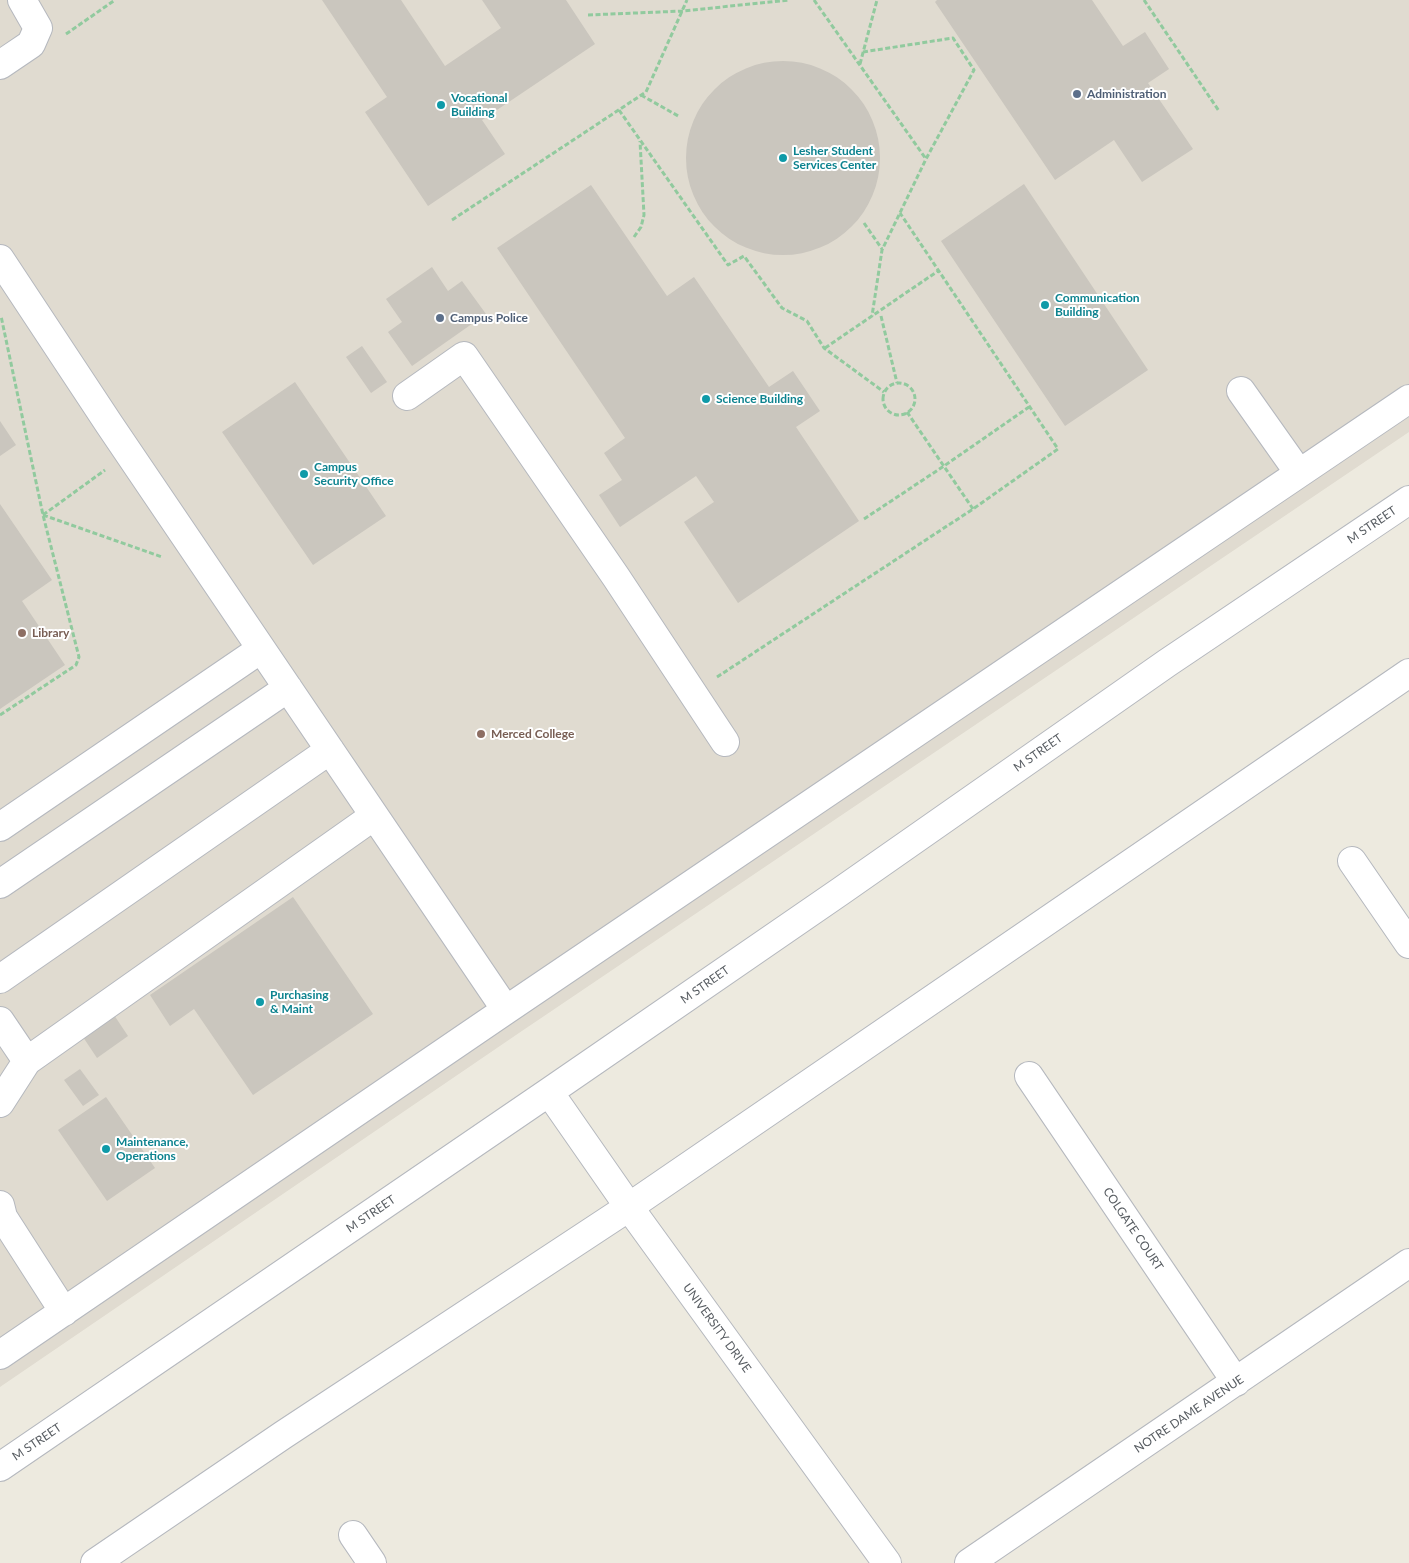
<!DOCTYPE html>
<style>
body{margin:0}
canvas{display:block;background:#edeadf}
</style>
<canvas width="1409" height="1563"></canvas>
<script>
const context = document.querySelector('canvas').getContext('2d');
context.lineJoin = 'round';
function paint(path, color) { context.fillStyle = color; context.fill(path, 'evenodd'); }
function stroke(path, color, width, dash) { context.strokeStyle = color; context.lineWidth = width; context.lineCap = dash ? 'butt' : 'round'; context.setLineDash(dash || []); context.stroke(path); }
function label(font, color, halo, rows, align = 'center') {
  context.font = font + ' Lato,sans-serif'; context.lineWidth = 4; context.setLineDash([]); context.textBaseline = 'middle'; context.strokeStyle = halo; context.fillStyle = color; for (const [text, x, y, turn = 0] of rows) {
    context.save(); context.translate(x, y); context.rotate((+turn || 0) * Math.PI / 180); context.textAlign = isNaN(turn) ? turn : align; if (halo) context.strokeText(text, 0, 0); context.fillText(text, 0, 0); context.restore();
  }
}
paint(new Path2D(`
 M 0,0 L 1409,0 L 1409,432 L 516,1035 L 0,1387 Z`), '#e0dbd0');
paint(new Path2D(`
 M 322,0 L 401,0 L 445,66 L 501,28 L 482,0 L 566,0 L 595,44 L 482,120 L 505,154 L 428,206 L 365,112 L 387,97 Z
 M 937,0 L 1092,0 L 1123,46 L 1145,32 L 1169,69 L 1148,83 L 1193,149 L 1142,182 L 1114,140 L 1055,180 L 935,2 Z
 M686 158a97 97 0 1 1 194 0a97 97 0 1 1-194 0Z
 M 1024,184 L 1148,370 L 1065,426 L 941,241 Z
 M 591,185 L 667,296 L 694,277 L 769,387 L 793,371 L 820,411 L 796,427 L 859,521 L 738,603 L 684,522 L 714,502 L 696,476 L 620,527 L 599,495 L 622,480 L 604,453 L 625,438 L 497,248 Z
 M 432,267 L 448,291 L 462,281 L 486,314 L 412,366 L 388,332 L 402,322 L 386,299 Z
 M 362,346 L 387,382 L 371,393 L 346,357 Z
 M 295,382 L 386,516 L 313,565 L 222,432 Z
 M 0,421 L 16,445 L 0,456 Z
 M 0,504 L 52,580 L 22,601 L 65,665 L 0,709 Z
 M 293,897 L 373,1014 L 253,1095 L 194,1009 L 170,1026 L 150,995 Z
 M 112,1012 L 128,1036 L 97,1058 L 81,1034 Z
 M 80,1069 L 99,1095 L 83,1106 L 64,1080 Z
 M 106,1097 L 155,1168 L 107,1201 L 58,1130 Z`), '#cac6be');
const minor = new Path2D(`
 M 0,65 L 31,44 L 38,28 L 22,0
 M 0,259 L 109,424 L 506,1010
 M 1241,391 L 1299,473
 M 407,396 L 464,356 L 616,577 L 725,742
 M 0,827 L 261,649
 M 1352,861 L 1409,944
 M 0,884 L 288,688
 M 0,979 L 330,750
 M 0,1021 L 27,1061 L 374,816
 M 1029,1076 L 1236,1382
 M 549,1092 L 629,1207 L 887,1563
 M 0,1103 L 27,1061
 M 0,1205 L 3,1217 L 64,1312
 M 0,1355 L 506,1010 L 1409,399
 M 0,1467 L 549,1092 L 841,891 L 1167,663 L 1409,500
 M 353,1535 L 372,1563
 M 95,1563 L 283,1435 L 629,1207 L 1409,673
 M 969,1563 L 1409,1263`);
stroke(minor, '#b5b8be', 30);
stroke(new Path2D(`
 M 814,0 L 926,159
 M 1144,0 L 1219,111
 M 588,15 L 683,11 L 789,0
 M 66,34 L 115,0
 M 863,52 L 953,38 L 974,70 L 926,159 L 882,250 L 872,316
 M 860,64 L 877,0
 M 641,95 L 680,117
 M 619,110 L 728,265 L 744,256 L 782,308 L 807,321 L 824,348 L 884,392
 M 452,220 L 646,92 L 687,0
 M 864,223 L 882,249
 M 634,237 L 641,227 L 644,215 L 640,141
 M 881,316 L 897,383
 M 825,348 L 938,271
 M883 399a16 16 0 1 1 32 0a16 16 0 1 1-32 0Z
 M 907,412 L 973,509
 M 43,515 L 162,557
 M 43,515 L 105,470
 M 864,519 L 944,466 L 1029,407
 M 717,677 L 973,509 L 1058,449 L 900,213
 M 0,715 L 76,665 L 79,657 L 43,515 L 1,316`), '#91ca9e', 3, [5, 2.5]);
stroke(minor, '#fff', 28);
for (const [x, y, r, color] of [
 [1077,94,5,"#5c6f8a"],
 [441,105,5,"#0f9aa8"],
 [783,158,5,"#0f9aa8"],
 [1045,305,5,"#0f9aa8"],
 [440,318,5,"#5c6f8a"],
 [706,399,5,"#0f9aa8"],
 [304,474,5,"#0f9aa8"],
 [22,633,5,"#8d6e63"],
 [481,734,5,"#8d6e63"],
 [260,1002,5,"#0f9aa8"],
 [106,1149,5,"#0f9aa8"]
]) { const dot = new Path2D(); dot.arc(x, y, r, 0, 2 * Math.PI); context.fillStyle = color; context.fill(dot); stroke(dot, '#fff', 2); }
label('bold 12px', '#4e5e75', '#fff', [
 ["Administration",1087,94],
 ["Campus Police",450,318]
], 'left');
label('bold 12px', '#0d838f', '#fff', [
 ["Vocational",451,98],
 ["Building",451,112],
 ["Lesher Student",793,151],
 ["Services Center",793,165],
 ["Communication",1055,298],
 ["Building",1055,312],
 ["Science Building",716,399],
 ["Campus",314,467],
 ["Security Office",314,481],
 ["Purchasing",270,995],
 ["& Maint",270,1009],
 ["Maintenance,",116,1142],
 ["Operations",116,1156]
], 'left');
label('12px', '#585d62', '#fff', [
 ["M STREET",1372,525,-34],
 ["M STREET",1038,753,-35],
 ["M STREET",705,985,-35],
 ["M STREET",371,1214,-34],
 ["COLGATE COURT",1133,1229,56],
 ["UNIVERSITY DRIVE",717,1328,54],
 ["NOTRE DAME AVENUE",1189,1414,-34],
 ["M STREET",37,1442,-34]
]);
label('bold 12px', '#785e54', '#fff', [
 ["Library",32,633],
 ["Merced College",491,734]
], 'left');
</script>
